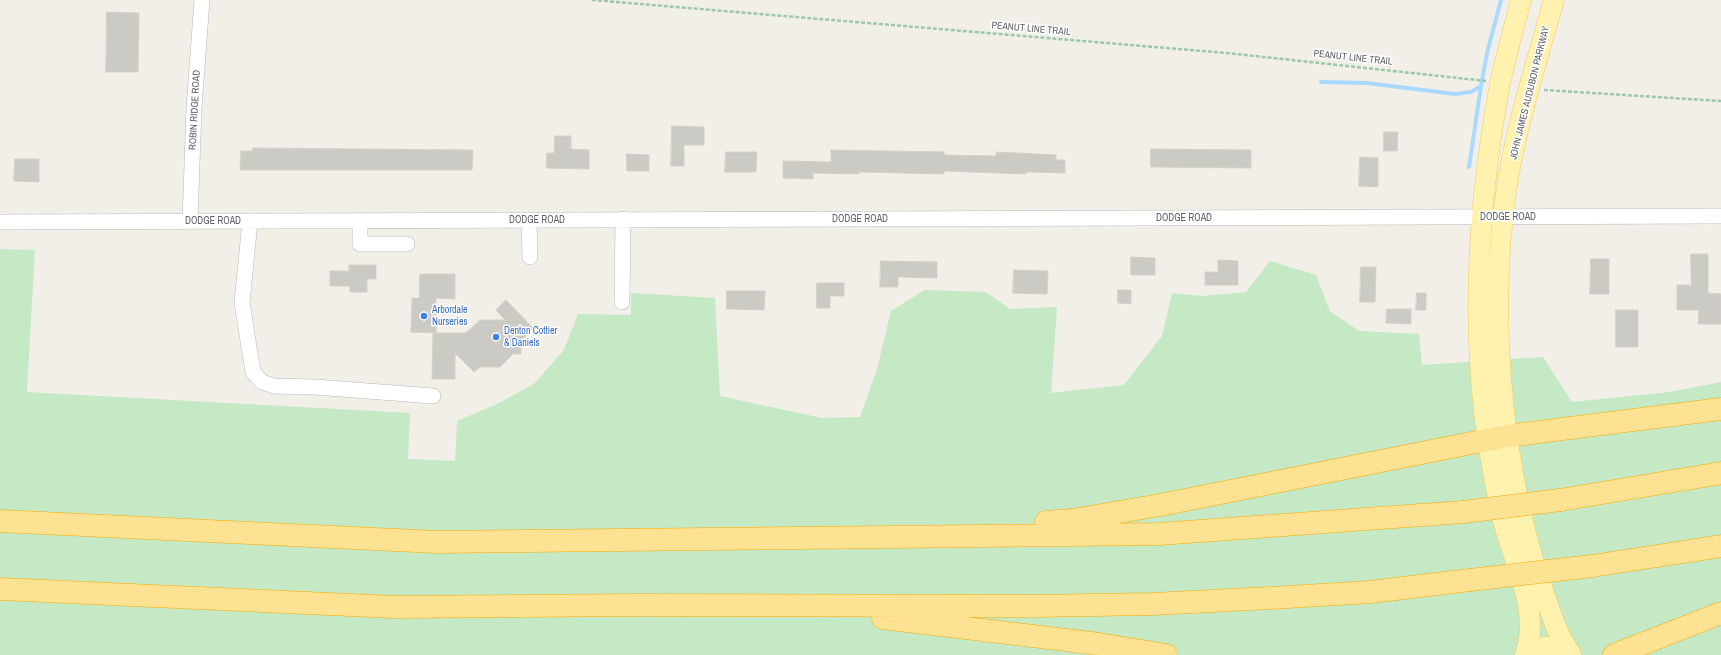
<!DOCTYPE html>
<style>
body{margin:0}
canvas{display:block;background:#f1efe8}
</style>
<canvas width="1721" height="655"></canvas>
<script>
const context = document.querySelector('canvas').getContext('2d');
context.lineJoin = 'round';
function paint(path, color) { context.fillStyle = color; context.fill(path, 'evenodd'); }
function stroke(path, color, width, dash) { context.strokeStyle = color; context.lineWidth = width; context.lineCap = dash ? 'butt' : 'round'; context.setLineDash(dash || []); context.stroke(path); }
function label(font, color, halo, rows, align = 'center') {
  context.font = font + ' "Archivo Narrow",sans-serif'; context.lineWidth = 3; context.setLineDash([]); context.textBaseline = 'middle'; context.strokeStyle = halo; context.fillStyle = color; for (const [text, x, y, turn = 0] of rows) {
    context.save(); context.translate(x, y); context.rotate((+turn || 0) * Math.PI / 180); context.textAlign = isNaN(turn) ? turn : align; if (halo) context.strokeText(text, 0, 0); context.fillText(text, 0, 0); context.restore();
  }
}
paint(new Path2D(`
 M 0,249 L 35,250 L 27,392 L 410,413 L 408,459 L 455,461 L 457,421 L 495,405 L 534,384 L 564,350 L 578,314 L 631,315 L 631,293 L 715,298 L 720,396 L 822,418 L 860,417 L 877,369 L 891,311 L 925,290 L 986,292 L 1010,309 L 1057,307 L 1051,393 L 1124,385 L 1162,336 L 1172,293 L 1203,296 L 1246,292 L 1270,261 L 1316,275 L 1330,311 L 1359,331 L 1419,334 L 1422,365 L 1543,357 L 1572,402 L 1670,392 L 1721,382 L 1721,655 L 0,655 Z`), '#c5e8c5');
stroke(new Path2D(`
 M 1321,82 L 1367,83 L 1455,94 L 1471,92 L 1481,86 L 1487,53 L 1501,0
 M 1469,167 L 1481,86`), '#aadaff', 4);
const building = new Path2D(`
 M 107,12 L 139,13 L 138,72 L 106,72 Z
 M 672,126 L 704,127 L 704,145 L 684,145 L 684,166 L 671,166 Z
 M 1384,132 L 1398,132 L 1397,151 L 1384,151 Z
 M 555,136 L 571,136 L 571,149 L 589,150 L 589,169 L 546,168 L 547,153 L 554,153 Z
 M 253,148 L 473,150 L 472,170 L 240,170 L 241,151 L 253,151 Z
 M 1151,149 L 1251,150 L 1251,168 L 1151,167 Z
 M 831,150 L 944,152 L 944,155 L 996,156 L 996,152 L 1056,155 L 1056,160 L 1065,160 L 1065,173 L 1026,172 L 1026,174 L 944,171 L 944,174 L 859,172 L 859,174 L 813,173 L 813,179 L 783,178 L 783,161 L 831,162 Z
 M 726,152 L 757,152 L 756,172 L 725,172 Z
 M 627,154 L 649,155 L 649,171 L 627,171 Z
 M 1360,157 L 1378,158 L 1378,187 L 1359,186 Z
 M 15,159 L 39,159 L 39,182 L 14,181 Z
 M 1691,254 L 1708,254 L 1708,293 L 1721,294 L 1721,324 L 1698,324 L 1699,310 L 1677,310 L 1677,285 L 1691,285 Z
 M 1131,257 L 1155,258 L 1155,275 L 1131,275 Z
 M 1591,259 L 1609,259 L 1609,294 L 1590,294 Z
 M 1218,260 L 1238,261 L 1238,285 L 1205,285 L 1205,272 L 1218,272 Z
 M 881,261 L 937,262 L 937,278 L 898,277 L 898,287 L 880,287 Z
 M 349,265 L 376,265 L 376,279 L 367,279 L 367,292 L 350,292 L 350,286 L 330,286 L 330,271 L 349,271 Z
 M 1361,267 L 1376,267 L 1375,302 L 1360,302 Z
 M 1014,270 L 1048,271 L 1047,294 L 1013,293 Z
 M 420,274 L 455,274 L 455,299 L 436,298 L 436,333 L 411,332 L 412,298 L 419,298 Z
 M 817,283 L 844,283 L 844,296 L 830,296 L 830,308 L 817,308 Z
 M 1118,290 L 1131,290 L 1131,304 L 1118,303 Z
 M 727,291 L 765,291 L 764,310 L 727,309 Z
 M 1417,293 L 1426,293 L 1426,310 L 1416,310 Z
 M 506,300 L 534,329 L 521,341 L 521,354 L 513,354 L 500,367 L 480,367 L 474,372 L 455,353 L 455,379 L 432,379 L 433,333 L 466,333 L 480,320 L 505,320 L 496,310 Z
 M 1387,309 L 1411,309 L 1411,324 L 1386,323 Z
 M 1616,310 L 1638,310 L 1638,347 L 1616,347 Z`);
paint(building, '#cccac5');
stroke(building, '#d6d1c6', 1);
const minor = new Path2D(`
 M 529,220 L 530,257
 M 190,221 L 194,108 L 202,0
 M 250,221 L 242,303 L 253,372 L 262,382 L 274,386 L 315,387 L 433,396
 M 360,221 L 360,244 L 407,244
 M 0,222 L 1721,216
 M 622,302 L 623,219`);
const major = new Path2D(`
 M 1521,0 C 1514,28 1506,56 1500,84 C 1480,191 1472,302 1484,411 C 1488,445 1494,479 1501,513 C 1511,558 1542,609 1525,655
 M 1554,0 C 1538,57 1520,114 1509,173 C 1489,288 1498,425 1527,538 C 1532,558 1539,577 1545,596 C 1552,617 1558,636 1571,654
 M 1528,655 C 1540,643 1558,645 1571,655`);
const highway = new Path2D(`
 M 1560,500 L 1721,473
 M 0,521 L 437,542 L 1159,534 L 1463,512
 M 1046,522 L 1073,520 L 1160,505 L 1507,436 L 1721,409
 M 1592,566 L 1721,546
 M 0,589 L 395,607 L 639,605 L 1034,606 L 1152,604 L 1271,598 L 1370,592 L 1470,580
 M 883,618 L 1099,644 L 1166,655
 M 1614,655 L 1721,613`);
stroke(minor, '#b5b8bc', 16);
stroke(major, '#f2c960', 21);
stroke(highway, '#f9ab00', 23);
stroke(new Path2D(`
 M 592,0 L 1227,53 L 1486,81
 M 1544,90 L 1721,101`), '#9cc7a9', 2.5, [4, 2]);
stroke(minor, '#fff', 15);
stroke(major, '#fff2af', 20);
stroke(highway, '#fde293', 22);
const highwayBridge = new Path2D(`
 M 1463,512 L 1560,500
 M 1470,580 L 1592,566`);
stroke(highwayBridge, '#f9ab00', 23, []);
stroke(highwayBridge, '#fde293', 22);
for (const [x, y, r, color] of [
 [424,316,4,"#3f7fe0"],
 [496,337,4,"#3f7fe0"]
]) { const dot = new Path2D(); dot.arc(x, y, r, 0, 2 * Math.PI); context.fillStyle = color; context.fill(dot); stroke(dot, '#fff', 1.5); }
label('10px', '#5f6368', '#fff', [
 ["PEANUT LINE TRAIL",1031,29,5],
 ["PEANUT LINE TRAIL",1353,58,6],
 ["JOHN JAMES AUDUBON PARKWAY",1530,93,-76],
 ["ROBIN RIDGE ROAD",195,110,-87],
 ["DODGE ROAD",1508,217],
 ["DODGE ROAD",1184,218],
 ["DODGE ROAD",860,219],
 ["DODGE ROAD",537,220],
 ["DODGE ROAD",213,221]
]);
label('10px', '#366cbe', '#fff', [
 ["Arbordale",432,310],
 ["Nurseries",432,322],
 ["Denton Cottier",504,331],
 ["& Daniels",504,343]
], 'left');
</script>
